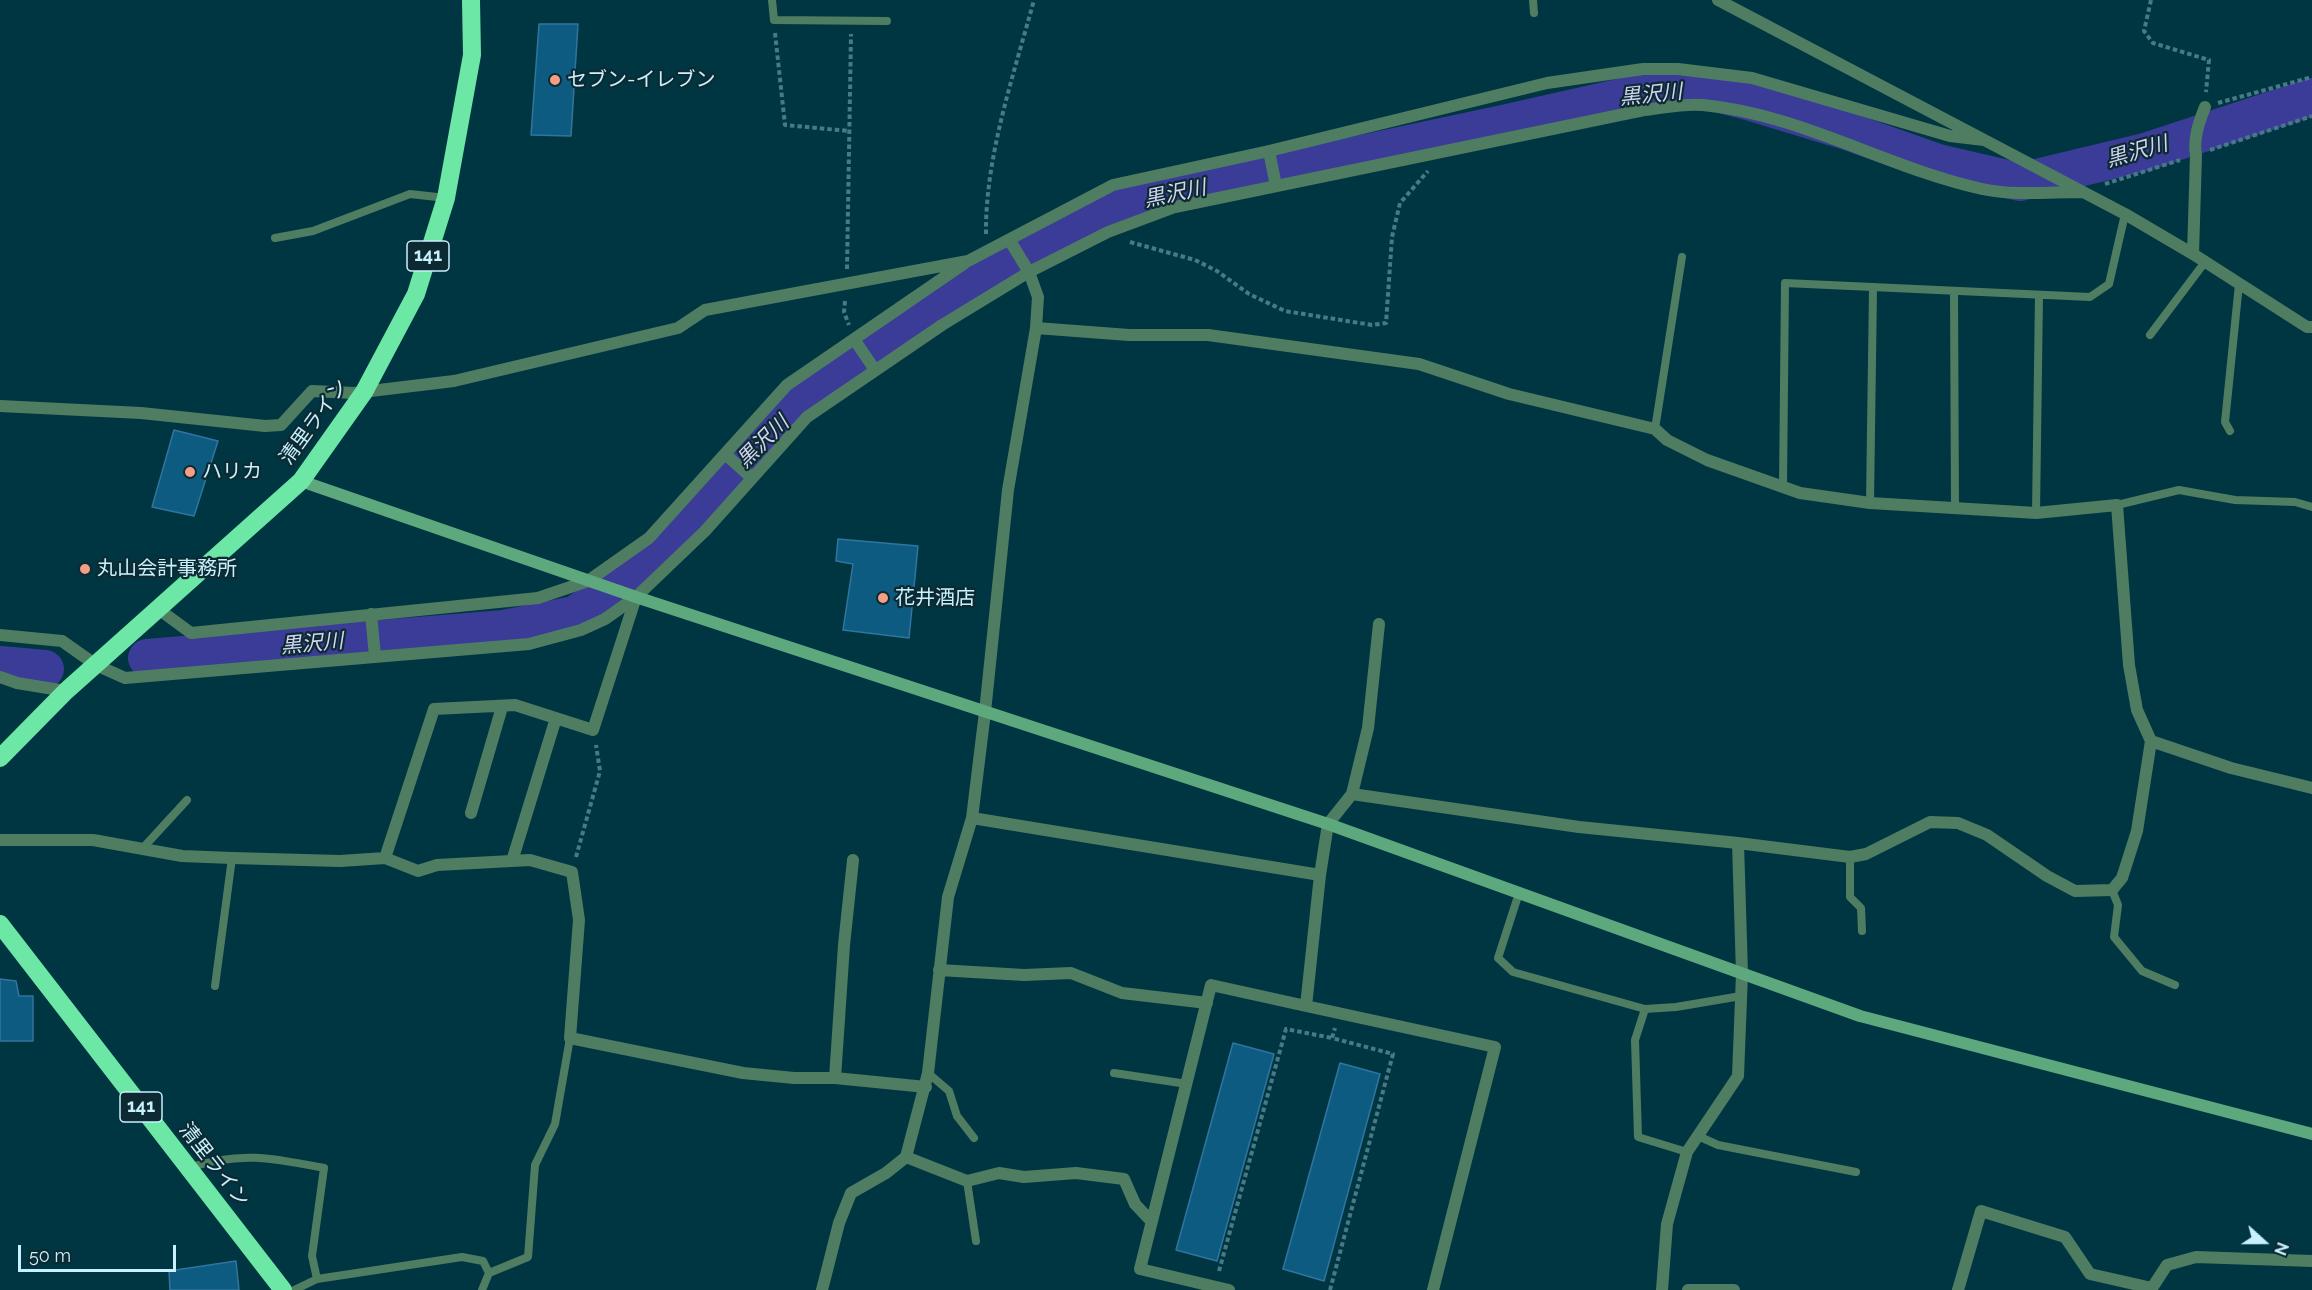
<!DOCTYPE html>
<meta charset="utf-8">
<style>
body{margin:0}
#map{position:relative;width:2312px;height:1290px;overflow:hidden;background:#003642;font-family:Raleway,sans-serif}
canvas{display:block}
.north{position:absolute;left:2234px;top:1212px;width:60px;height:60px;-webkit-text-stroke:4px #0d2a32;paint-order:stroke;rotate:111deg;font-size:16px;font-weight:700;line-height:24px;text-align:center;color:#c7f1fe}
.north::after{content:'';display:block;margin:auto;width:21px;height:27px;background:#c7f1fe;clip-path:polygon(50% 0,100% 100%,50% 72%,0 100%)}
.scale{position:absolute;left:18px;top:1245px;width:158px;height:27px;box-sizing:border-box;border:3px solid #c7f1fe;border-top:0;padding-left:8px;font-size:18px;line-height:21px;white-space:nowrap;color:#c7f1fe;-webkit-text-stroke:4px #0d2a32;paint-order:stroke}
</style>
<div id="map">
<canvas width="2312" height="1290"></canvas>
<div class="north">N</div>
<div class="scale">50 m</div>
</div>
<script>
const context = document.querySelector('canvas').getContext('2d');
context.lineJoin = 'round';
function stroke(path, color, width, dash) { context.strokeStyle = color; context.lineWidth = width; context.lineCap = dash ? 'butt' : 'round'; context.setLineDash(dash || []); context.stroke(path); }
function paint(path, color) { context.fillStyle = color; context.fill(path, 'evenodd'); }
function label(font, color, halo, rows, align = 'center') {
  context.font = font + ' Raleway,"Noto Sans JP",sans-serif'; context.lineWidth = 4.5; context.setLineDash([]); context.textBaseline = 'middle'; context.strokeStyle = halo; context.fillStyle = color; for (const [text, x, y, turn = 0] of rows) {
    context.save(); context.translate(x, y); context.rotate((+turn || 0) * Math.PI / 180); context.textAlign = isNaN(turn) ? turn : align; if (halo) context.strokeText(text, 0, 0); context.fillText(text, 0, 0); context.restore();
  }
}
stroke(new Path2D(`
 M 147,658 L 504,629 L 575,615 L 650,560 L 700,510 L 782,420 L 838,377 L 952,300 L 1039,246 L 1117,206 L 1498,125 L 1645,92 L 1705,90 L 1748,101 L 1847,131 L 1938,163 L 2020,182 L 2145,152 L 2312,97
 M 0,665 L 45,669`), '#3b3c97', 38);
const building = new Path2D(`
 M 539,24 L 578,24 L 571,136 L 531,135 Z
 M 174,430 L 218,441 L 194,516 L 152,507 Z
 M 838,539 L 918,546 L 909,638 L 843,630 L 853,564 L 836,561 Z
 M 0,979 L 16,981 L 19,996 L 33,996 L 33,1041 L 0,1041 Z
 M 1233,1043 L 1274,1054 L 1217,1261 L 1176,1250 Z
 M 1340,1063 L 1380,1074 L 1324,1281 L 1283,1269 Z
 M 236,1261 L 239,1290 L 170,1290 L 169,1271 Z`);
paint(building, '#0e5b82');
stroke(building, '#30759e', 1.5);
stroke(new Path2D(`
 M 2151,0 L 2144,31 L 2153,43 L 2209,60 L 2206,92
 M 775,33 L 785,125 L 849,131
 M 2218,103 L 2312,77
 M 2210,150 L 2312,116
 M 2105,184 L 2180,160
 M 986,234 C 985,157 1014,74 1034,0
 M 1130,242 L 1195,260 L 1217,271 L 1249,294 L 1285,311 L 1372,325 L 1386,323 L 1392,237 L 1400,203 L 1428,171
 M 847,269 L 851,34
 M 845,301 L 844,312 L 849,325
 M 576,857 L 600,771 L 596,745
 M 1219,1271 L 1286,1029 L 1332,1038
 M 1330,1290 L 1393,1054 L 1332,1038 L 1335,1028`), '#487a86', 4, [4.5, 3]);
stroke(new Path2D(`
 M 772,0 L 774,20 L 887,21
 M 1533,0 L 1534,13
 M 275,238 L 313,231 L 410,194 L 446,198
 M 1954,291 L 1955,508
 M 2150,335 L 2205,262
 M 1655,429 L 1682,257
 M 2230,431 L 2225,422 L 2239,284
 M 1783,487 L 1785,283 L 2090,297 L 2109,284 L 2125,214
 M 1870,503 L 1873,287
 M 2117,505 L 2179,490 L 2235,500 L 2295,502 L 2312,507
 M 2036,513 L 2039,295
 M 142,849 L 187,800
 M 1850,857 L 1850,897 L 1861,908 L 1862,931
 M 2112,890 L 2118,905 L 2114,937 L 2142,971 L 2175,985
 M 1519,893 L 1498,958 L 1513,972 L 1645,1009 L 1676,1007 L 1741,996
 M 215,986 L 232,858
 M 1645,1009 L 1635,1040 L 1638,1137 L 1687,1152
 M 928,1073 L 949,1091 L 957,1116 L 974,1138
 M 1114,1073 L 1187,1084
 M 1698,1136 L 1718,1145 L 1856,1172
 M 188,1168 C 241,1151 272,1158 324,1168 L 312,1256 L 317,1279
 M 967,1181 L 976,1241
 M 294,1290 L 317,1279 L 462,1257 L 483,1261 L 489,1273
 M 482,1290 L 489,1273 L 528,1257 L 535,1165 L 555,1124 L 570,1038`), '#4f7d62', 8);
stroke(new Path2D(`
 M 1718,0 L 2125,214 L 2193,254 L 2307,327 L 2312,327
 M 1269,151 L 1276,186
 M 2193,254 L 2196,155 C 2193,139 2199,122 2205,107
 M 854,339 L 875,370
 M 0,406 L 141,413 L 265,426 L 281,425 L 312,391 L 354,393 L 454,381 L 678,328 L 705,310 L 968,261 L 1113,185 L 1269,151 L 1547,83 L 1643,69 L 1678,69 L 1752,78 L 1950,136 L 1984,140
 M 725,454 L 752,478
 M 157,608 L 191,633 L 538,598 L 588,581 L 649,538 L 787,385 L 965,263
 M 371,614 L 375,656
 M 0,635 L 62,641 L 96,665 L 125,678 L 529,644 L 581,630 L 605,619 L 636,597 L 705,531 L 807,417 L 942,325 L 1029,272 L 1108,232 L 1175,207 L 1644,110 C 1663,108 1684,103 1703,105 C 1800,114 1887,168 1982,189 C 2014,196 2050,192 2082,192
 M 0,677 L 17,683 L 66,691
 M 2151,741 L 2231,768 L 2312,788
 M 1352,794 L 1368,728 L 1379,624
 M 471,813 L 502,707
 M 972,818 L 985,712 L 1008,490 L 1036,328 L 1038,297 L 1029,272 L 1010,241
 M 0,840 L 93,840 L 182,856 L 232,858 L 340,861 L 385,858 L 418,871 L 437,865 L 530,860 L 572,872 L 579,920 L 570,1038 L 743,1073 L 794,1078 L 835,1078 L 926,1087
 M 385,858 L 434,709 L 515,705 L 593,730 L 636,597
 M 512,861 L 556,718
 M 939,970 L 1024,975 L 1071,973 L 1122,993 L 1207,1003
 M 1306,1006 L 1495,1047 L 1433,1290
 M 835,1078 L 844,945 L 853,860
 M 906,1157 L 967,1181 L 999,1173 L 1024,1177 L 1076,1173 L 1124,1179 L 1135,1204 L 1151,1221
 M 822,1290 L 839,1223 L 851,1193 L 886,1173 L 906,1157 L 928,1073 L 948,897 L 972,818 L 1320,875 L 1328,824 L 1352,794 L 1579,827 L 1738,843 L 1850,857 L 1866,854 L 1930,822 L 1958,823 L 1987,835 L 2047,876 L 2075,891 L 2112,890 L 2122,878 L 2137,831 L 2151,741 L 2137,710 L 2129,665 L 2117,505 L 2036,513 L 2020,512 L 1870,503 L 1800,493 L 1707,460 L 1667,440 L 1655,429 L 1509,394 L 1419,364 L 1208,335 L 1129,335 L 1036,328
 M 1229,1290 L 1140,1269 L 1211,985 L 1306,1006 L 1320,875
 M 1662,1290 L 1667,1224 L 1687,1152 L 1738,1076 L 1742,974 L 1738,843
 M 1688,1290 L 1734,1290
 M 1958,1290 L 1981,1211 L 2065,1237 L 2090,1274 L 2152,1288 L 2167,1265 L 2196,1257 L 2312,1261`), '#4f7d62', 12);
stroke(new Path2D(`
 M 301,481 L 636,597 L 1328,824 L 1860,1016 L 2312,1134`), '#5da87d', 12);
stroke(new Path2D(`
 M 0,758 L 66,691 L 301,481 L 364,392 L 416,294 L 446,198 L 472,55 L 471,0
 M 0,924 L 283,1290`), '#6de7a5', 18);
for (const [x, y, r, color] of [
 [555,80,6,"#f39f85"],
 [190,472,6,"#f39f85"],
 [85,569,6,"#f39f85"],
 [883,598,6,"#f39f85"]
]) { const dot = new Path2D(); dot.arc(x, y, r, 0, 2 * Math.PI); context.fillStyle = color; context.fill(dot); stroke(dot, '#0d2a32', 2); }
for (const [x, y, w] of [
 [428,256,42],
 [141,1107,42]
]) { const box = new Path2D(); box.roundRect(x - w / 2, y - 15, w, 30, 4.5); context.fillStyle = '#0d2a32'; context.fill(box); stroke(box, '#c7f1fe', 1.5); }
label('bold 18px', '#c7f1fe', null, [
 ["141",428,256],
 ["141",141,1107]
]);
label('20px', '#c7f1fe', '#0d2a32', [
 ["セブン-イレブン",567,80],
 ["ハリカ",202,472],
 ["丸山会計事務所",97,569],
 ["花井酒店",895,598]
], 'left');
label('20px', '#c7f1fe', '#0d2a32', [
 ["清里ライン",314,422,-54],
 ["清里ライン",214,1165,52]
]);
label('italic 21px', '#d1d5ef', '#0d2a32', [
 ["黒沢川",1651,95,-6],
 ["黒沢川",2137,152,-16],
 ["黒沢川",1175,194,-12],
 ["黒沢川",763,442,-45],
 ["黒沢川",312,644,-5]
]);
</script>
